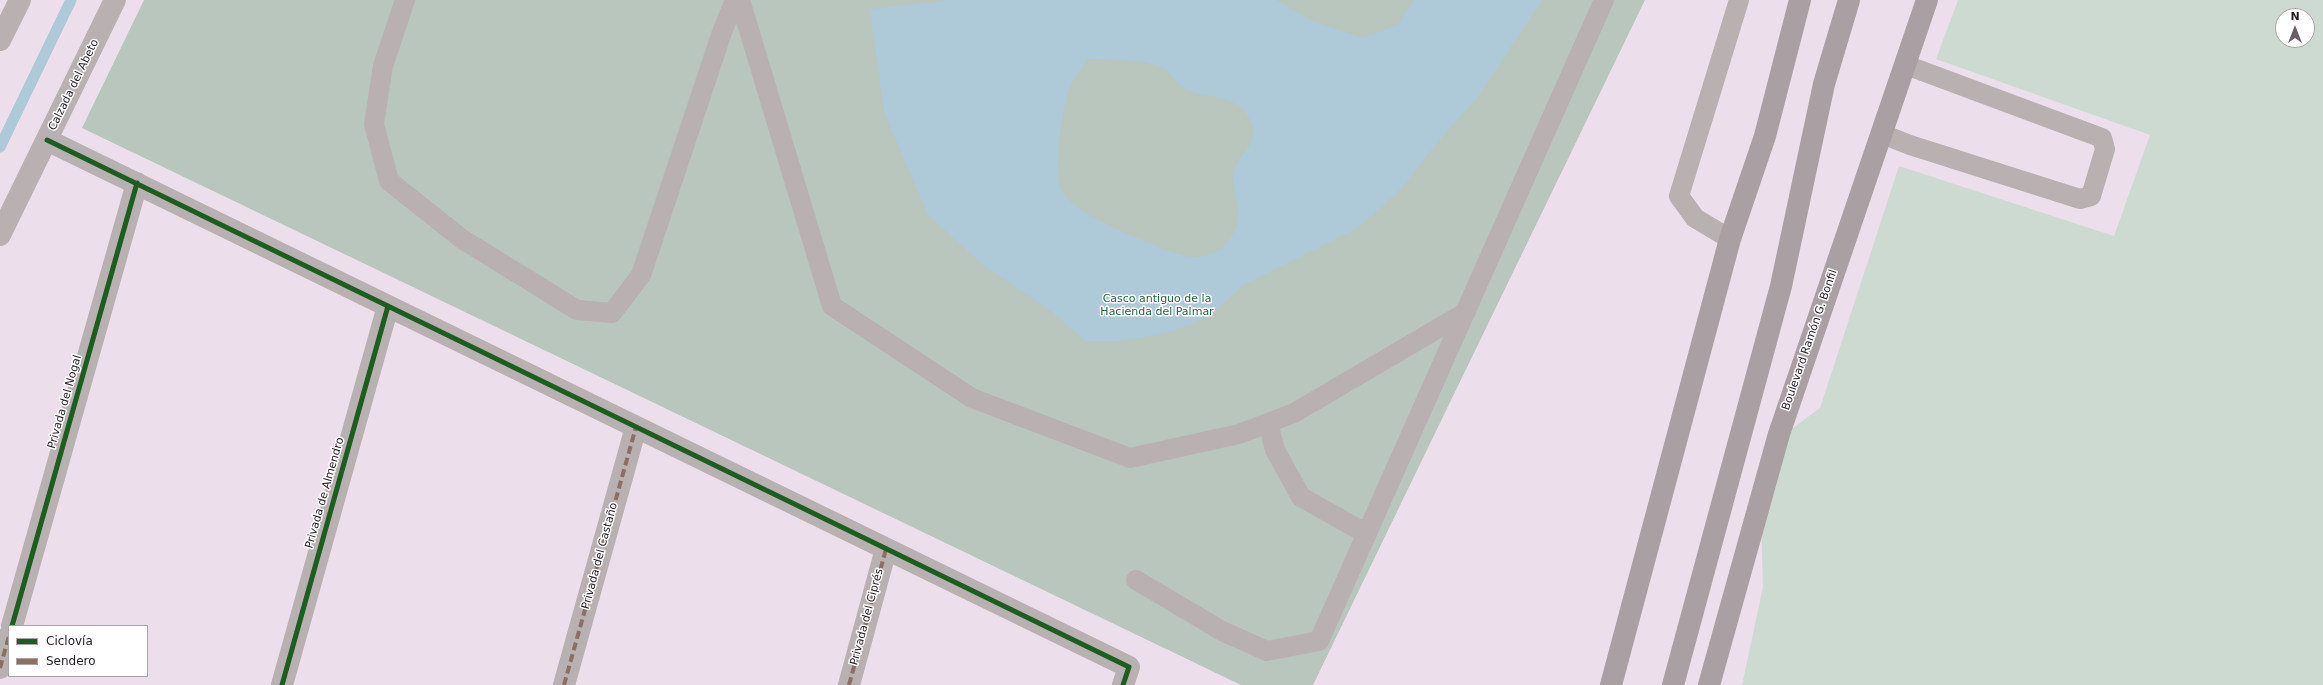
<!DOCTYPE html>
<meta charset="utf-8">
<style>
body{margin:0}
#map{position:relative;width:2323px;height:685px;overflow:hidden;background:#ecdfeb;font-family:"DejaVu Sans",sans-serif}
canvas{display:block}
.legend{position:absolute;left:8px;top:625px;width:140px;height:52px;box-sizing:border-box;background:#fff;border:1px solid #a7a3a6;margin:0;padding:5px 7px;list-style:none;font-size:12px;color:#221a21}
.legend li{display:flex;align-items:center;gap:8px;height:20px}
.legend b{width:20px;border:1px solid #a7a3a6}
.north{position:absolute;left:2275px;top:8px;width:40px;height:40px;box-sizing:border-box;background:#fff;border:1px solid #a7a3a6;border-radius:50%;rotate:0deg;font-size:11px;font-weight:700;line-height:16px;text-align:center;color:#221a21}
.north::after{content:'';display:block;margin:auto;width:14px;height:18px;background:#695f68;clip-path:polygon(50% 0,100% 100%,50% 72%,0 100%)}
</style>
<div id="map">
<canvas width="2323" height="685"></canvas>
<ul class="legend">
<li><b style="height:5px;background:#1b5e20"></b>Ciclovía</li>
<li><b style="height:5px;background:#8d6e63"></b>Sendero</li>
</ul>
<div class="north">N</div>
</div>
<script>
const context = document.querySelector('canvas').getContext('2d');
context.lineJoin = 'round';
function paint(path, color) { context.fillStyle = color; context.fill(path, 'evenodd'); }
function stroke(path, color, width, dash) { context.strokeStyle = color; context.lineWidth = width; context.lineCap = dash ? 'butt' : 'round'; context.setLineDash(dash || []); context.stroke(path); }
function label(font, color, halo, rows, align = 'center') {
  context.font = font + ' "DejaVu Sans",sans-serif'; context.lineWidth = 3; context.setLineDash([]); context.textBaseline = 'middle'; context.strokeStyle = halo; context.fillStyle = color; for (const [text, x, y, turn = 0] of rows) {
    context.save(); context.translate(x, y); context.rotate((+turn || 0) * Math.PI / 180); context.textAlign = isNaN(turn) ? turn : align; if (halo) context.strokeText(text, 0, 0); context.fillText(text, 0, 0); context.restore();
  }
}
paint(new Path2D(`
 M 1958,0 L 2323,0 L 2323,685 L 1742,685 L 1763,587 L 1761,521 L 1782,436 L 1820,408 L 1899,166 L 2114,236 L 2150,135 L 1936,59 ZM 2283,16 L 2307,16 L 2307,40 L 2283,40 Z`), '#cddad2');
paint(new Path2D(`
 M 144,0 L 1645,0 L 1313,685 L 1241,685 L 82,128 Z`), '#b9c6be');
paint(new Path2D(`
 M 950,0 L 1276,0 L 1313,21 L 1363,38 L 1397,25 L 1414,0 L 1542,0 L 1477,98 L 1436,144 L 1402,188 L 1358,228 L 1242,286 L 1221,306 L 1193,324 L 1159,335 L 1119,341 L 1085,341 L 1052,312 L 983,265 L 928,215 L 884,112 L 870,9 ZM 1087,59 C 1104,59 1150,60 1163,68 C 1171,73 1176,84 1184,88 C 1206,100 1236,93 1249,118 C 1264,146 1235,153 1233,176 C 1232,186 1237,198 1238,208 C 1240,229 1228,249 1207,255 C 1184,262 1164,248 1143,240 C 1121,231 1073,212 1062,191 C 1052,173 1063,101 1072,83 C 1076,75 1082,67 1087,59 Z`), '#aec9d7');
stroke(new Path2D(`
 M 0,147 L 71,0`), '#aec9d7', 11);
stroke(new Path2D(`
 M 405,0 L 383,66 L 374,124 L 389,181 L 462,239 L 577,310 L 612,313 L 641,275 L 722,32 L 735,0
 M 740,0 L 832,306 L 972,398 L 1130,458 L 1239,434 L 1294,413 L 1466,312
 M 1882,134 L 1910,145 L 2080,199 L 2091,196 L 2105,149 L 2102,138 L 1906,65
 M 1730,239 L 1695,218 L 1679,196 L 1739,0
 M 1268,423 L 1275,450 L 1301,497 L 1367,534
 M 1136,580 L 1222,631 L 1267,651 L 1319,641 L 1604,0`), '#b9b0b2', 20);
stroke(new Path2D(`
 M 0,40 L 20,0
 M 47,140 L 1129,667 L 1123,685
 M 0,235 L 115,0
 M 12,626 L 137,183
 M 0,668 L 9,636
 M 282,685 L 388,306
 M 564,685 L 636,427
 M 849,685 L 886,549`), '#b9b0b2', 22);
stroke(new Path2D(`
 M 1611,685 L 1730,239 L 1765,136 L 1800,0
 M 1673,685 L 1781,286 L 1824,84 L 1849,0
 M 1709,685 L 1779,434 L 1927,0`), '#aa9fa2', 22);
stroke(new Path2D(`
 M 0,668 L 9,636
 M 564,685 L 636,427
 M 849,685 L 886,549`), '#8d6e63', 4, [8, 4]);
stroke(new Path2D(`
 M 47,140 L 1129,667 L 1123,685
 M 12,626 L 137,183
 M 282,685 L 388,306`), '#1b5e20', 5);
label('11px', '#221a21', '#fff', [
 ["Calzada del Abeto",74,85,-64],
 ["Boulevard Ramón G. Bonfil",1810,340,-71],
 ["Privada del Nogal",65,402,-74],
 ["Privada de Almendro",325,493,-74],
 ["Privada del Castaño",600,556,-75],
 ["Privada del Ciprés",867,617,-75]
]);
label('11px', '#2a613e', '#fff', [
 ["Casco antiguo de la",1157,299],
 ["Hacienda del Palmar",1157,312]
]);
</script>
